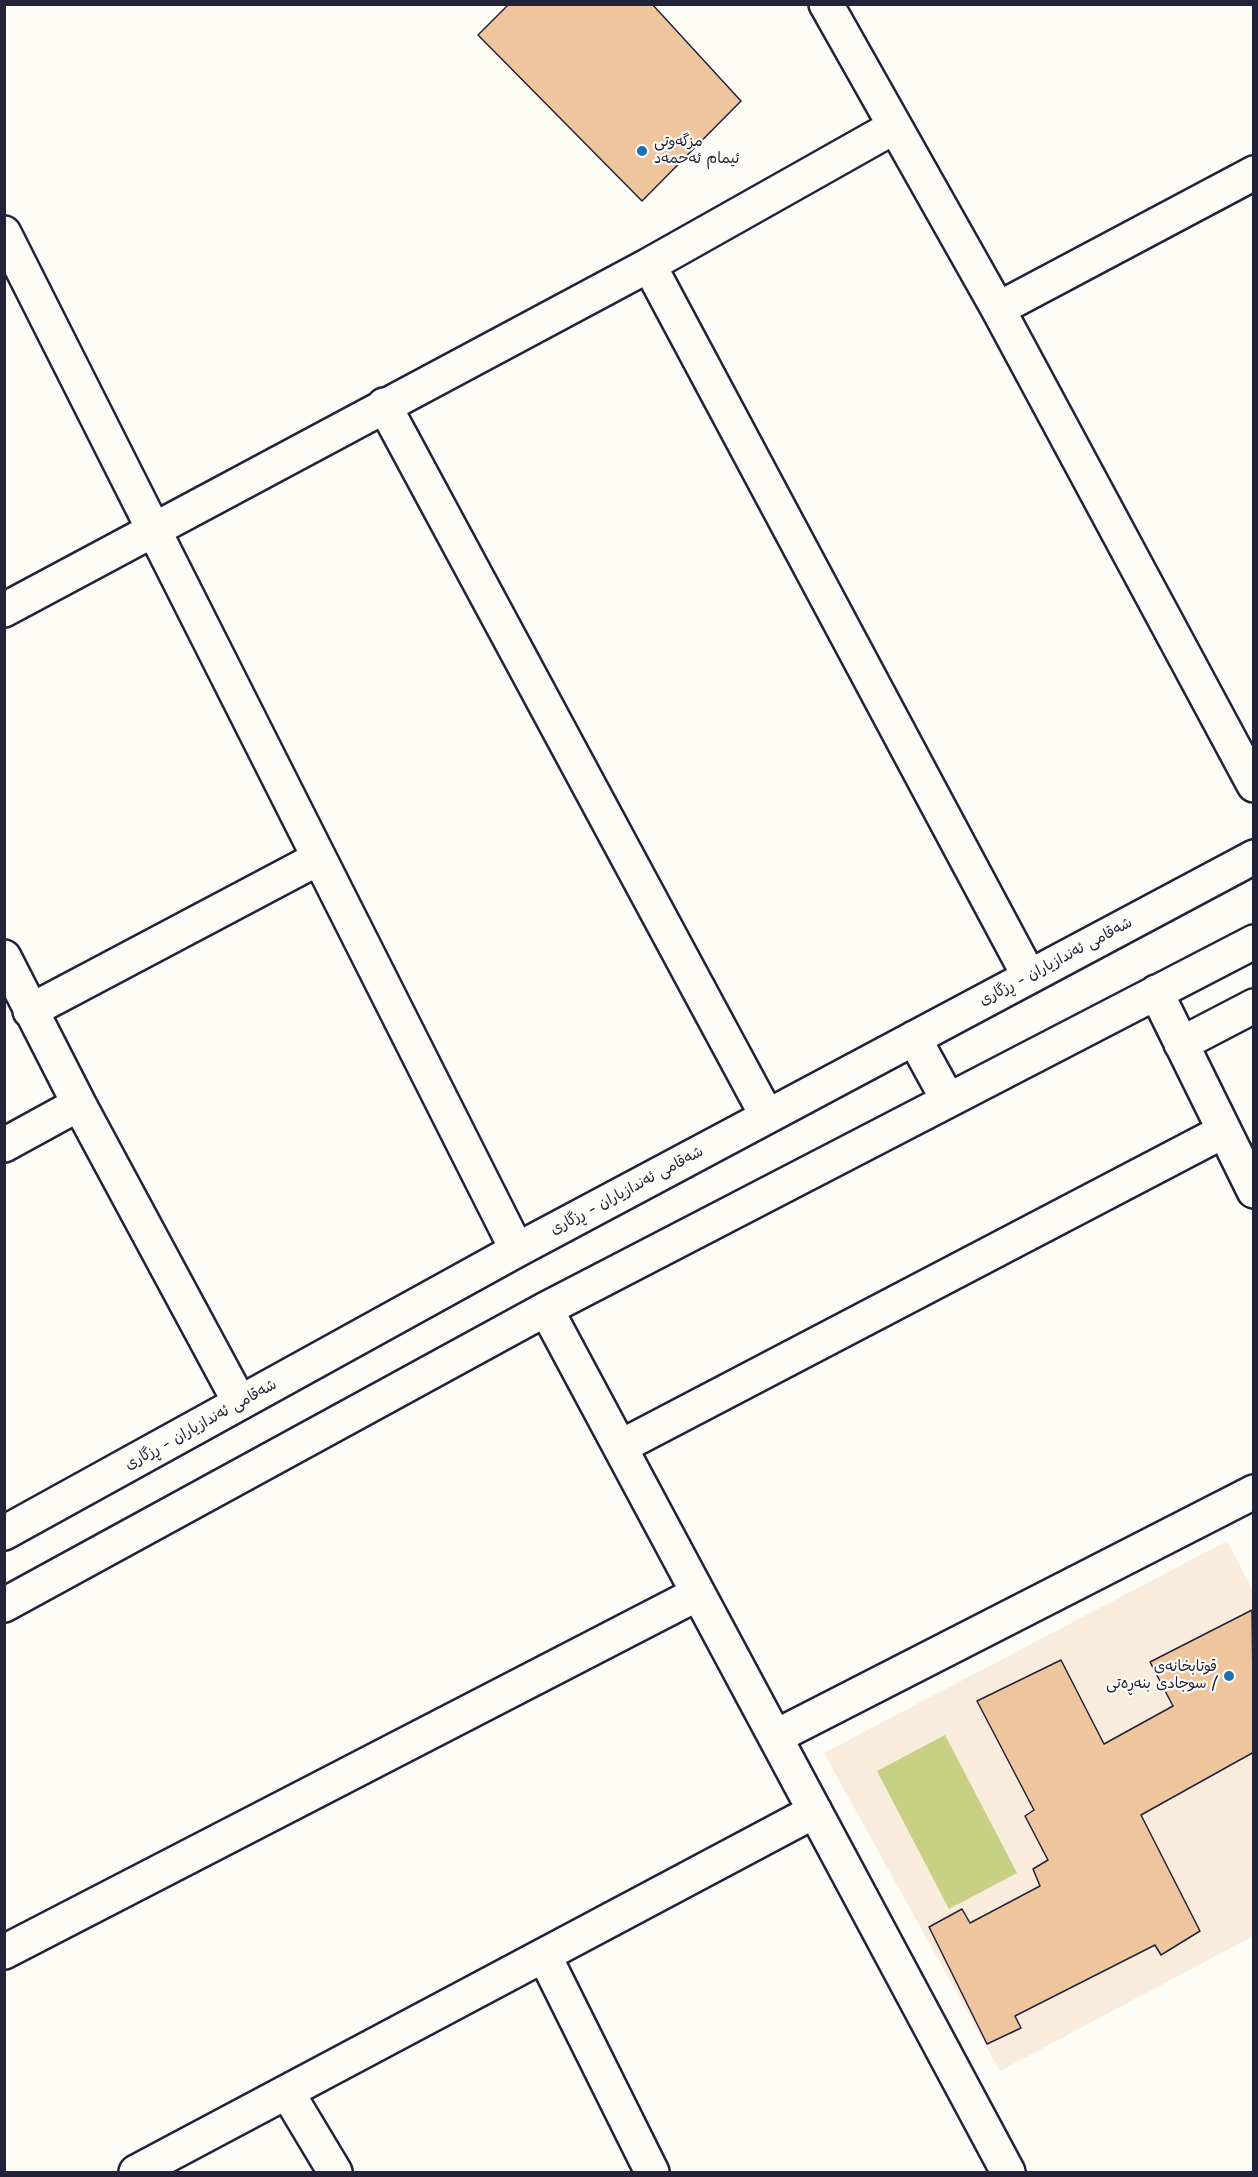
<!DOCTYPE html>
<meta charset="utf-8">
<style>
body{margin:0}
#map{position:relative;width:1258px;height:2177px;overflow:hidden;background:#fdfcf7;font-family:"Shantell Sans",sans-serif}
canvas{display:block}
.frame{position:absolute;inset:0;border:6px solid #22223b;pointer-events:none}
</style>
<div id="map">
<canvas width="1258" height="2177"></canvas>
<div class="frame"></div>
</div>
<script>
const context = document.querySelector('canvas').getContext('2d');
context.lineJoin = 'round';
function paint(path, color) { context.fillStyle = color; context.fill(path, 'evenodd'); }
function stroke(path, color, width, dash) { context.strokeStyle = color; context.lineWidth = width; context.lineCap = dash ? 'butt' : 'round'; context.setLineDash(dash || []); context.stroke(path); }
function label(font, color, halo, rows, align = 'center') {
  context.font = font + ' "Shantell Sans","Playpen Sans Arabic",sans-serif'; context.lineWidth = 4.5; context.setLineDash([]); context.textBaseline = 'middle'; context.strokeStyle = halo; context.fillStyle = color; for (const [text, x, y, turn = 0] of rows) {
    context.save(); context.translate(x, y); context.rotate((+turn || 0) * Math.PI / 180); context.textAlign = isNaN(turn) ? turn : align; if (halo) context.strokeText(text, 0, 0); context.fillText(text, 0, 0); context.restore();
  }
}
paint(new Path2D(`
 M 1227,1541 L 1253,1591 L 1253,1936 L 1000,2071 L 824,1753 Z`), '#f9ecdc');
paint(new Path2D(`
 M 945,1735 L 1017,1873 L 949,1909 L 877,1771 Z`), '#c6d184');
const building = new Path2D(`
 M 509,4 L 652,4 L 741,101 L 642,201 L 478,35 Z
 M 1252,1610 L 1254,1752 L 1141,1815 L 1200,1931 L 1161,1955 L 1155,1945 L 1015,2016 L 1021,2028 L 987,2044 L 929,1927 L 962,1909 L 970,1923 L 1040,1886 L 1033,1869 L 1048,1860 L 1025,1816 L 1034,1810 L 977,1701 L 1061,1660 L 1104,1744 L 1173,1706 L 1150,1662 Z`);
paint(building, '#efc59e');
stroke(building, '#22223b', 1.5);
const minor = new Path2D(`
 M 826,4 L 998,309 L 1254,785
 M 894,127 L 649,265 L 1029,976
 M 4,233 L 517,1250
 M 998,309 L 1254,173
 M 384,405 L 767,1116
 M 4,610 L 649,265
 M 4,957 L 79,1104 L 240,1403
 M 1156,992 L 1254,1191
 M 30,1011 L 319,858
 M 914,1038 L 948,1100
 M 1181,1044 L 1254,1006
 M 4,1145 L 79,1104
 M 546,1309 L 1008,2172
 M 620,1447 L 1224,1131
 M 4,1533 L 517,1250 L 1254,857
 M 4,1605 L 546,1309 L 1254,942
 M 775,1737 L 1254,1492
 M 4,1952 L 697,1594
 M 544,1955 L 652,2172
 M 287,2092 L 335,2172
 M 136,2172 L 815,1811`);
stroke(minor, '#22223b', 38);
stroke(minor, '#fdfcf7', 33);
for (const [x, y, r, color] of [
 [642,151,6,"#1f6fb2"],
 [1229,1676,6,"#1f6fb2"]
]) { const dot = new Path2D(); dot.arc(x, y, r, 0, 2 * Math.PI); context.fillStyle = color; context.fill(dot); stroke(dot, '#fdfcf7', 2); }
label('15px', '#22223b', '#fdfcf7', [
 ["مزگەوتی",654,142],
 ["ئیمام ئەحمەد",654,159],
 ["قوتابخانەی",1217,1667,"right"],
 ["سوجادی بنەڕەتی /",1217,1684,"right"]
], 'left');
label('15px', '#22223b', '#fdfcf7', [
 ["شەقامی ئەندازیاران - ڕزگاری",1056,962,-28],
 ["شەقامی ئەندازیاران - ڕزگاری",627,1191,-28],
 ["شەقامی ئەندازیاران - ڕزگاری",201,1425,-29]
]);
</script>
